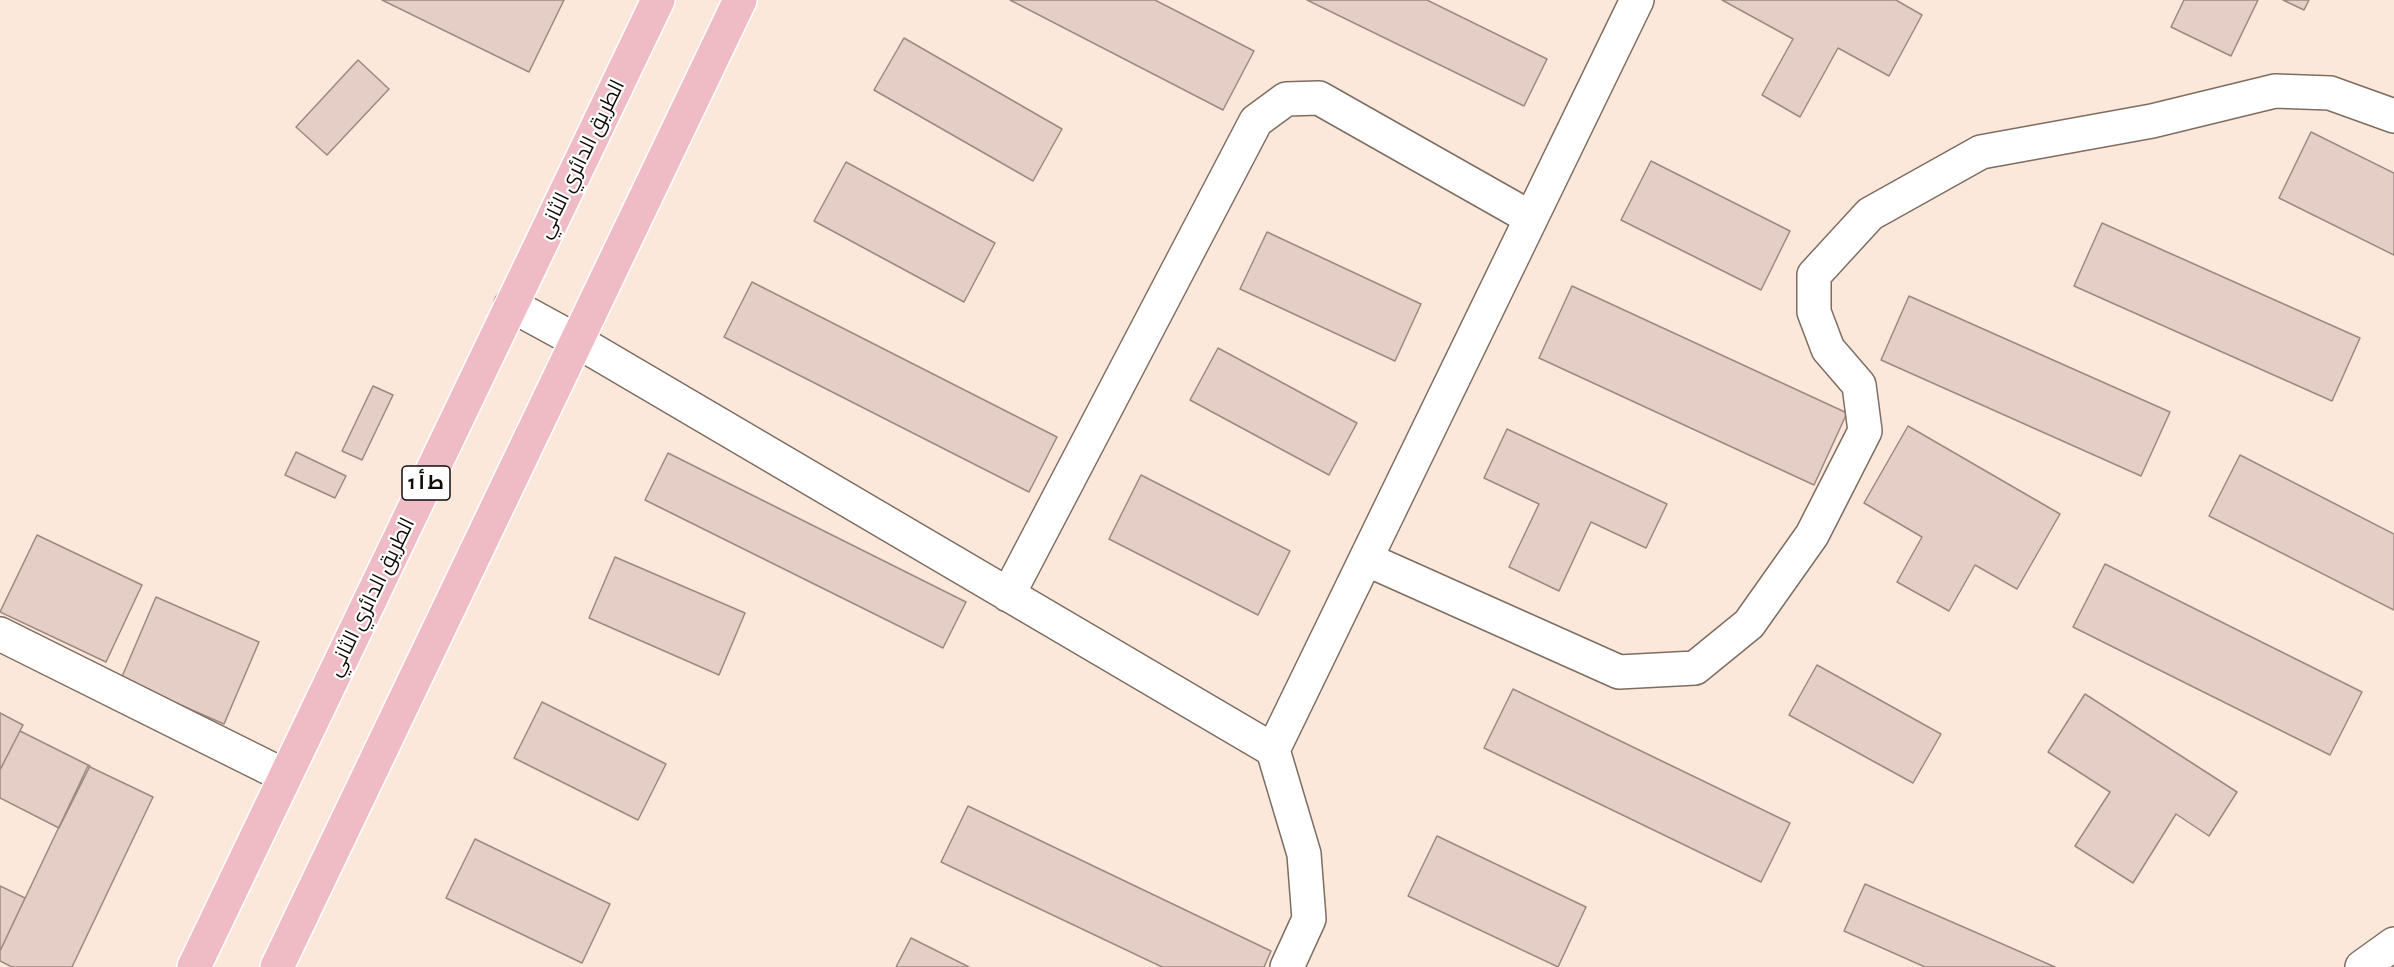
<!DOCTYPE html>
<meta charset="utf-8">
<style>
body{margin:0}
canvas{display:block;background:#fce8db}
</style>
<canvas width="2394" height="967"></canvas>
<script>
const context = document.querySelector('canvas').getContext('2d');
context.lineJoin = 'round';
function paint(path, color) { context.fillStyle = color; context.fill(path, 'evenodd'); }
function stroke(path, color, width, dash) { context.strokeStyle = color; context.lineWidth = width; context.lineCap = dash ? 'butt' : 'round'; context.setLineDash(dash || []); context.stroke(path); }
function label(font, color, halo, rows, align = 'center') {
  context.font = font + ' "Alegreya Sans",Cairo,sans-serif'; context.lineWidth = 4.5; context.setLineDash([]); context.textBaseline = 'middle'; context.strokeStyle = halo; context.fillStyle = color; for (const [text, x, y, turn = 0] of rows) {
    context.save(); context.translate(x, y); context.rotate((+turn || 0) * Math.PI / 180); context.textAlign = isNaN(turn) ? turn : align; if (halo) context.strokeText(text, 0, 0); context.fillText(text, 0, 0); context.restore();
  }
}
const building = new Path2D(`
 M 382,0 L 564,0 L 529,72 Z
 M 1010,0 L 1155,0 L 1254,51 L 1223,110 Z
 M 1307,0 L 1427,0 L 1547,59 L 1524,106 Z
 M 1722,0 L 1896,0 L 1922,15 L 1889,76 L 1838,48 L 1800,117 L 1762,95 L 1793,39 Z
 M 2184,0 L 2258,0 L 2231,56 L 2171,27 Z
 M 2283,0 L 2309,0 L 2304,10 Z
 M 904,38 L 1062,129 L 1033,181 L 874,90 Z
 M 358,60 L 389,89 L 327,155 L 296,127 Z
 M 2311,132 L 2394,173 L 2394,255 L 2279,198 Z
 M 1651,161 L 1790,231 L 1761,290 L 1621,220 Z
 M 846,162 L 995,243 L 964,302 L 814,221 Z
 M 2102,223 L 2360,338 L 2332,401 L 2074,286 Z
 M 1267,232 L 1421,304 L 1395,361 L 1240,289 Z
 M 752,282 L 1057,437 L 1029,492 L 724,337 Z
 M 1572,286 L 1847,413 L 1814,485 L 1539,358 Z
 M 1909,296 L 2170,412 L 2141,476 L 1881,360 Z
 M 1218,348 L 1357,423 L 1329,475 L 1190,400 Z
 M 373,386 L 393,395 L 362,460 L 342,451 Z
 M 1908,426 L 2060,514 L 2017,589 L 1975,565 L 1949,611 L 1897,582 L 1922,537 L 1864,503 Z
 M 1507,429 L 1667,504 L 1646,548 L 1591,522 L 1559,591 L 1509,567 L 1539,504 L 1484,478 Z
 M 296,452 L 346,476 L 335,498 L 285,475 Z
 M 668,453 L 966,602 L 943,648 L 645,500 Z
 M 2240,455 L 2394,534 L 2394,610 L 2209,516 Z
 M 1141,475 L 1290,551 L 1258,615 L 1109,539 Z
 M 37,535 L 142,585 L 106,662 L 0,612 Z
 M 615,557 L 745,613 L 719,675 L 589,618 Z
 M 2105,564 L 2362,692 L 2330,755 L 2073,627 Z
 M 156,597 L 259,642 L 224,724 L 121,679 Z
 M 1817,665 L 1941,734 L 1913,783 L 1789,715 Z
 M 1513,689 L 1790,823 L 1761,882 L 1484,748 Z
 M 2085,694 L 2237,792 L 2209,836 L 2176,814 L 2133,883 L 2075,846 L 2110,792 L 2048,752 Z
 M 542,702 L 666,764 L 638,820 L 514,758 Z
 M 0,713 L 23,725 L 0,770 Z
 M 20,731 L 90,766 L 59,828 L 0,798 L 0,770 Z
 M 88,766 L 153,797 L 72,967 L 12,967 L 0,961 L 0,951 Z
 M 968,806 L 1271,951 L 1264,967 L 1162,967 L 941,862 Z
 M 1437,836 L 1586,907 L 1558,967 L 1408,896 Z
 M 475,839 L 610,904 L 582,963 L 446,898 Z
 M 1865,884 L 2055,967 L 1925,967 L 1844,931 Z
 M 0,886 L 25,898 L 0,951 Z
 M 911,938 L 969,967 L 896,967 Z`);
paint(building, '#e5cec6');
stroke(building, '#9e8982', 1.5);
const street = new Path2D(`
 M 511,305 L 577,341 L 1273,750
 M 1366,559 L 1619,672 L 1695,668 L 1749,624 L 1812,535 L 1865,431 L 1859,385 L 1828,349 L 1814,312 L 1814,275 L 1870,214 L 1981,152 L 2152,121 L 2275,91 L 2330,93 L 2394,116
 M 1008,595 L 1256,121 L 1286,99 L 1319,98 L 1531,218
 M 0,634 L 285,776
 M 1287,967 L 1309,919 L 1304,854 L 1273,750 L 1637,0
 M 2362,967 L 2394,944`);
const highway = new Path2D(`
 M 194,967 L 658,0
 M 277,967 L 740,0`);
stroke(street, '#7e6d61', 36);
stroke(highway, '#fff', 36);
stroke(street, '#fff', 33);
stroke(highway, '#efbcc5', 33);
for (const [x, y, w] of [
 [426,483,48]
]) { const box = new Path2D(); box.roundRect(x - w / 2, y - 17, w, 34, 4.5); context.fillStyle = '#fff'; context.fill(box); stroke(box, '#120c08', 1.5); }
label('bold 20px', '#120c08', null, [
 ["ط أ 1",426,483]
]);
label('21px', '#120c08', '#fff', [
 ["الطريق الدائري الثاني",581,159,-64],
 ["الطريق الدائري الثاني",371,597,-64]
]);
</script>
